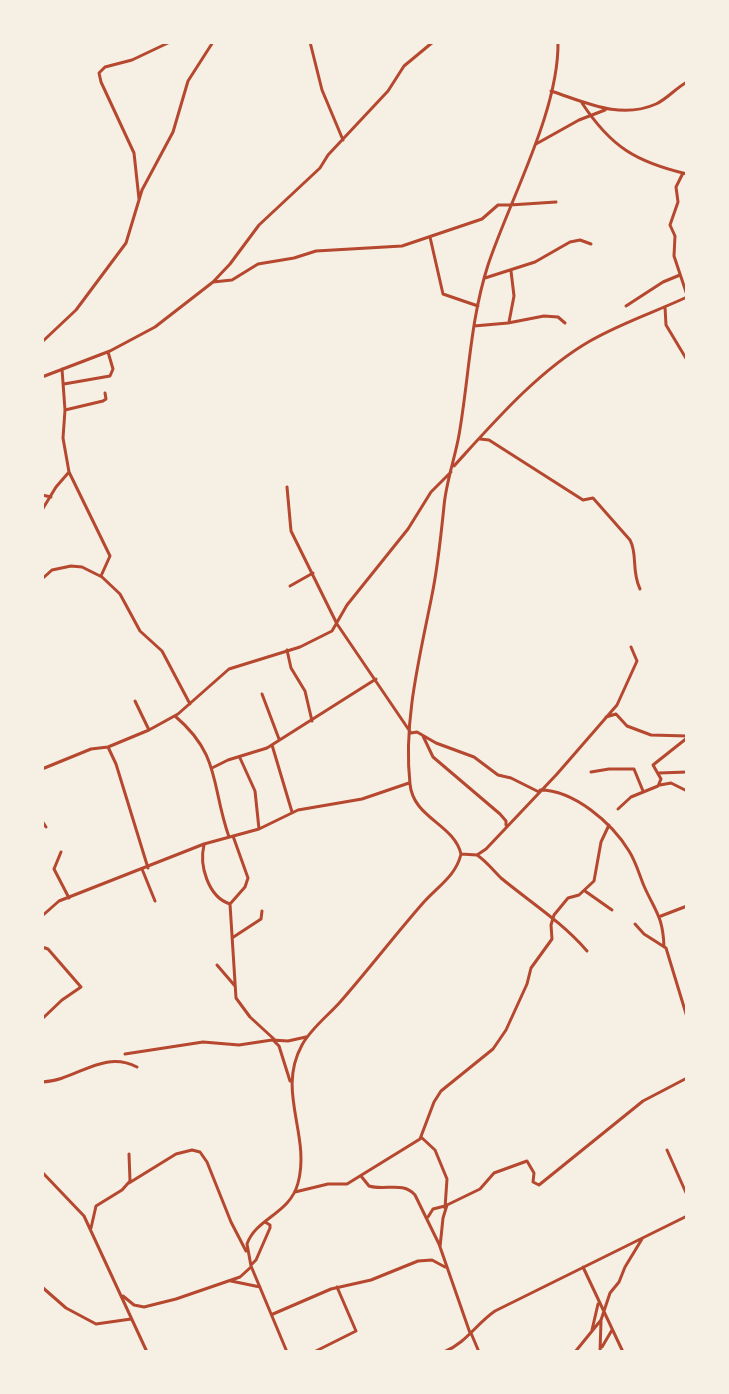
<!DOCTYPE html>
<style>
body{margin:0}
#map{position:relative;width:729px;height:1394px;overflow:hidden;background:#f6efe4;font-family:"Sofia Sans Condensed",sans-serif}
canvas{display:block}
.frame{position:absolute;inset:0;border:44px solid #f6efe4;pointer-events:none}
</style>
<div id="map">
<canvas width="729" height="1394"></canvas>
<div class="frame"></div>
</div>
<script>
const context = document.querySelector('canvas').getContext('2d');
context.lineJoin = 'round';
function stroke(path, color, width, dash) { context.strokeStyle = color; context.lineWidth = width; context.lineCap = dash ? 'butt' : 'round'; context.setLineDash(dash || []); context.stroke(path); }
stroke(new Path2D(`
 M 310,42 L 322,90 L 343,140
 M 551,91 C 585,102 620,120 656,104 C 667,99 676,88 687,82
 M 582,103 C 611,147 636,162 687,174
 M 536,144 L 579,120 L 605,110
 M 683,173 L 676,187 L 678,202 L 670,225 L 675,236 L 674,256 L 687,295
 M 139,199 L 134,153 L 101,82 L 99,73 L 105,67 L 132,60 L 170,42
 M 510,205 L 556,202
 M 430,237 L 443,294 L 478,306
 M 485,278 L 535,262 L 570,242 L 580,240 L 591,244
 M 213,282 L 232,280 L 258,264 L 294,258 L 316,251 L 402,246 L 482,219 L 498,205 L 510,205
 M 626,306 L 663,282 L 680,275
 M 665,307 L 666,325 L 687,360
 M 509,322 L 514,296 L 511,271
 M 474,326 L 508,323 L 544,316 L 558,317 L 565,323
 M 42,342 L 76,310 L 126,243 L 142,190 L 173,132 L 188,81 L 213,42
 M 62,369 L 65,410 L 63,438 L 69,472 L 110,556 L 101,576
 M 42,377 L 110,351 L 155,327 L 213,282 L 230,264 L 259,225 L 320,168 L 328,155 L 388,91 L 404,66 L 433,42
 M 64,384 L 110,376 L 113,369 L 108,352
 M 65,410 L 103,401 L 106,399 L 105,393
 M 480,439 L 489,440 L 583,500 L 593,498 L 630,540 C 638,555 631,570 640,589
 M 454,466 C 494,422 538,371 590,341 C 621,323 655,312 687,297
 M 287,487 L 291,531 L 337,624 L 411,733 L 417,732 L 436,743 L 474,757 L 498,775 L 511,778 L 539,792
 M 42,495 L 51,497
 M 42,510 L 56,487 L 69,472
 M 42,579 L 52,570 L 71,566 L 82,567 L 102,577 L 120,594 L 140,631 L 162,651 L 190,704
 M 290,586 L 313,573
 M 287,650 L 291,668 L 305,691 L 312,721
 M 262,694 L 279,739
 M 135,701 L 149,730
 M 175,716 C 221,755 211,786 229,837
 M 606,717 L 616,714 L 627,726 L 651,735 L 687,736
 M 423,736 L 433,757 L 500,814 L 506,821 L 506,825
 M 272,745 L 292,812
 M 108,747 L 116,764 L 148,868
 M 240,758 L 255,791 L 259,829
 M 212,768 L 228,760 L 267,748 L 376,679
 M 42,769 L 91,749 L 108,747 L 149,730 L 178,714 L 229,669 L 300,647 L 332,631 L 347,605 L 408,529 L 431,492 L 451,472
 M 591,772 L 609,769 L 634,769 L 643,791
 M 659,773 L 687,772
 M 660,785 L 671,783 L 687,791
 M 540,790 C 574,790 612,823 629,851 C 636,862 639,874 644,886 C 655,911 663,916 664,947
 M 618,809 L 631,797 L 658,786 L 661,779 L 653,765 L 687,738
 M 42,821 L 46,827
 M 233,836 L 248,878 L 245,887 L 230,904 L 236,998 L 250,1017 L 275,1040
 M 204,845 C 199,865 208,897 230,904
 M 61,852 L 54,869 L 69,898
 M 461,854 L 477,855 L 486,849 L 557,774 L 617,705 L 637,661 L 631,647
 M 477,855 C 486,861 493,870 501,878 C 530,902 562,922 587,951
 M 142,869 L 155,901
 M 687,880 L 687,885
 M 585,891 L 612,910
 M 42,916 L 59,901 L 204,844 L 259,829 L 298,810 L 362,799 L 409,783
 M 661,916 L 687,906
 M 635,924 L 644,934 L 666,948 L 687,1017
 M 232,938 L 261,919 L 262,911
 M 42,947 L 48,949 L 81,987 L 62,1000 L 42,1019
 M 217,965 L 235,986
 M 274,1041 L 279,1046 L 290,1081
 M 125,1054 L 203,1042 L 239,1045 L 272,1040 L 288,1041 L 306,1037
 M 42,1082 C 76,1081 102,1049 137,1067
 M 421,1137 L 435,1150 L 447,1179 L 445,1208
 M 667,1150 L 687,1195
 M 42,1172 L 84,1216 L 147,1352
 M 361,1176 L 369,1186 C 385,1191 403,1181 415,1195 L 439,1244 L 470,1333
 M 129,1183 L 176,1154 L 192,1150 L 200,1152 L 207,1162 L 231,1222 L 246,1251
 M 295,1192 L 328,1184 L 347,1184 L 420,1139 L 434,1102 L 441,1091 L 493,1049 L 506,1030 L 527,984 L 531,968 L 552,939 L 551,925 L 554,915 L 568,898 L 579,895 L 594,881 L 601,842 L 609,825
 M 428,1217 L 433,1209 L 445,1206
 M 91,1228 L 96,1206 L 122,1190 L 130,1181 L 129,1154
 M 440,1247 L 443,1218 L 447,1205 L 480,1189 L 494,1173 L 527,1161 L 534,1173 L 533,1182 L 539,1185 L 643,1101 L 687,1078
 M 251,1265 L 256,1260 L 270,1228 L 270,1225 L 265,1222
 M 583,1267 L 623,1352
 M 231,1281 L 260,1287
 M 42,1287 L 66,1308 L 96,1324 L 131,1319
 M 123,1296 L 134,1305 L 144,1307 L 176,1299 L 240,1277 L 251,1267
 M 273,1314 L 331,1289 L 371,1280 L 418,1261 L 432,1260 L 445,1267
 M 592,1330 L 598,1304
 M 471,1333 L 479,1352
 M 602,1347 L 612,1330
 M 287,1352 L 251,1266 L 247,1244 C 256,1218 290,1214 298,1183 C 311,1135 276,1092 302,1045 C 311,1028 329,1015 341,1001 C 369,969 395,935 423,903 C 437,887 456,876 461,854 C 454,824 413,818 410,784 C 403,721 420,656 432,595 C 438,566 441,535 444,506 C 446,482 455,458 459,435 C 469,378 470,321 488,265 C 510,199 559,111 558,42
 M 314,1352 L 356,1331 L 337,1287
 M 444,1352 C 466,1343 476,1324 495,1311 L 687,1216
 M 575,1352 L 601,1320 L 610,1293 L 619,1282 L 625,1267 L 642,1239
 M 600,1352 L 601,1321`), '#b5482f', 3);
</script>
